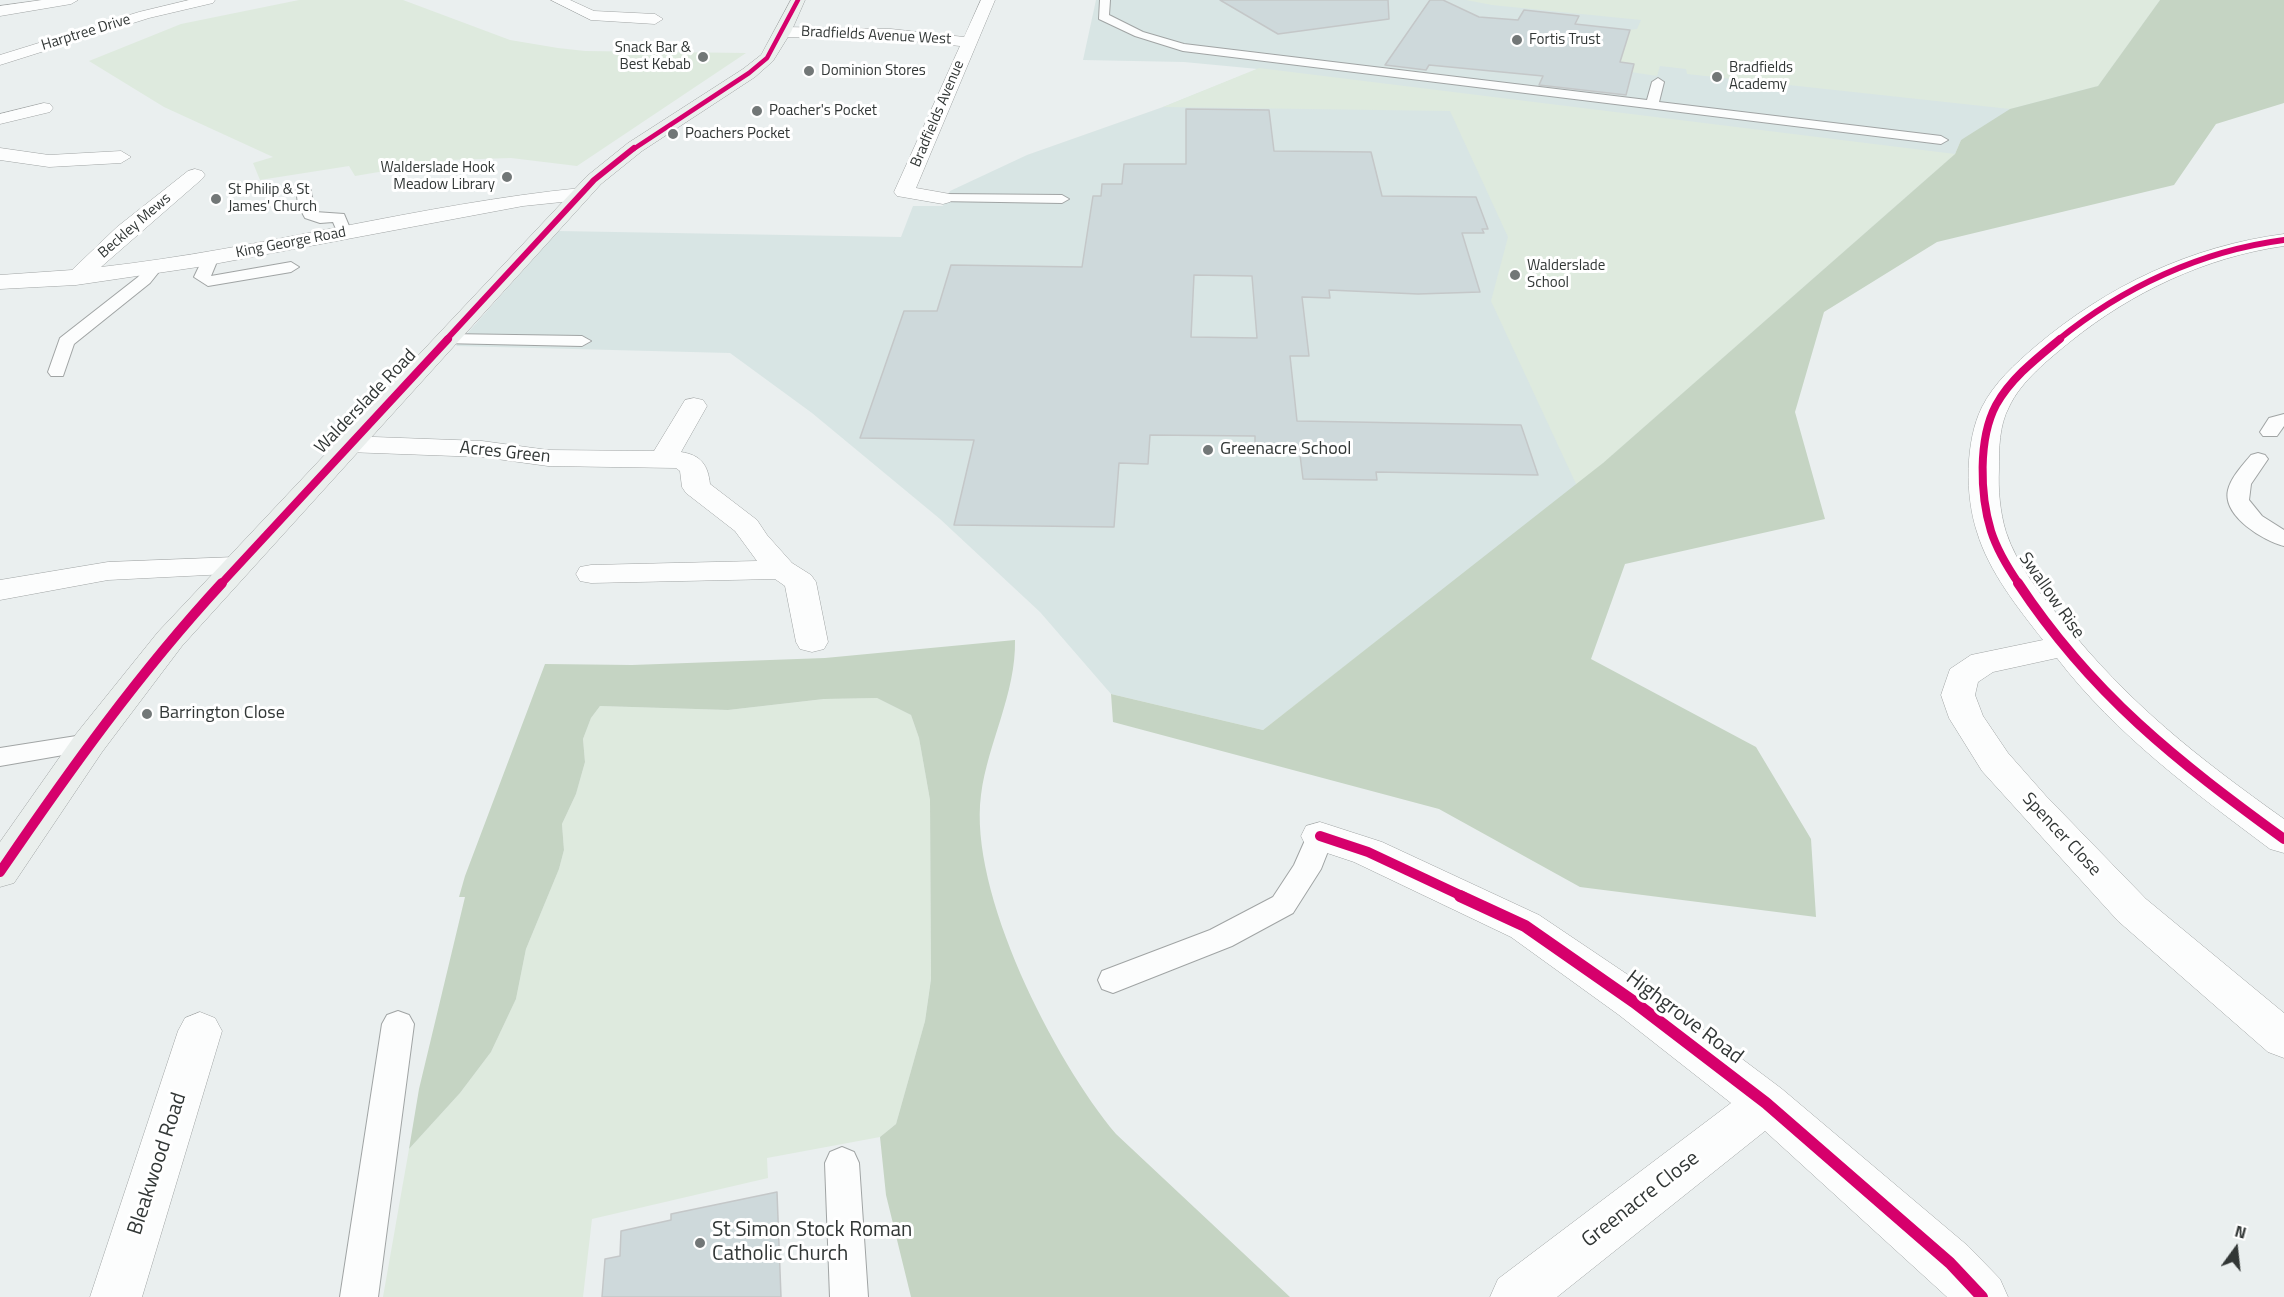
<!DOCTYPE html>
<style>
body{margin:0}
#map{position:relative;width:2284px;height:1297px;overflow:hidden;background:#eaefef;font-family:"Titillium Web",sans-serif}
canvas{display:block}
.north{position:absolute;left:2206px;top:1219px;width:60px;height:60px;-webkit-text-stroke:4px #fff;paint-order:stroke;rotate:15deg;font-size:16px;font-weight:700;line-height:24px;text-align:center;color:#323736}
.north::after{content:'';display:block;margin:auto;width:21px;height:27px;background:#323736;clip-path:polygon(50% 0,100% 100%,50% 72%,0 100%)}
</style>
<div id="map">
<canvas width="2284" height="1297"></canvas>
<div class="north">N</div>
</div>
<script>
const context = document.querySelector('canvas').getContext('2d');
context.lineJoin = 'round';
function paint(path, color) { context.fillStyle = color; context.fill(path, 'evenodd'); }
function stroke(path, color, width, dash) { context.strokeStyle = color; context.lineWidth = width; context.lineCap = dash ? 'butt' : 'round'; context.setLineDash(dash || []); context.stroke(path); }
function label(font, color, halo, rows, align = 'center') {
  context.font = font + ' "Titillium Web",sans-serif'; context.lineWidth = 6; context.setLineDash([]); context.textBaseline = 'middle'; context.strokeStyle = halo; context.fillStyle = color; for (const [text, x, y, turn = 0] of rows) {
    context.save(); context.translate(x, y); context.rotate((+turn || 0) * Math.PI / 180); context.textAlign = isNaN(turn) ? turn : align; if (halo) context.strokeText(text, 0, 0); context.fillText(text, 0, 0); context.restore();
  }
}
paint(new Path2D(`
 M 1096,0 L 2160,0 L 2098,86 L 1961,140 L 1955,154 L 1577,486 L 1263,730 L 1111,694 L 1040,612 L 940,519 L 812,413 L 730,353 L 456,346 L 558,231 L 901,237 L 913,206 L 943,206 L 950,191 L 1027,155 L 1163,107 L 1258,69 L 1184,62 L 1083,60 Z`), '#d8e5e4');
paint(new Path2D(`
 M 299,0 L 403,0 L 510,40 L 558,48 L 585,51 L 746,53 L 577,166 L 511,158 L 450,160 L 355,176 L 349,166 L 260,180 L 253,163 L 273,157 L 164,107 L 89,61 L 181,24 Z
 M 1466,0 L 2160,0 L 2098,86 L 2010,109 L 1687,74 L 1686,69 L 1660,66 L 1657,76 L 1618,70 L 1630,30 L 1637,29 L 1641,20 L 1492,5 Z
 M 1259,68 L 1955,154 L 1577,486 L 1491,301 L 1508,237 L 1450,111 L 1163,107 Z
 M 877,698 L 911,715 L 919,738 L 930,800 L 931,979 L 925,1021 L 896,1124 L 880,1137 L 767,1158 L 768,1178 L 592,1219 L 583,1297 L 383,1297 L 409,1149 L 460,1093 L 491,1052 L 516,999 L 526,949 L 559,869 L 564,850 L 562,824 L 576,794 L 585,762 L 583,739 L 591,718 L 600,706 L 728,710 L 824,699 Z`), '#deeade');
paint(new Path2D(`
 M 2160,0 L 2284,0 L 2284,103 L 2216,124 L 2174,185 L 1937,242 L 1824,312 L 1795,412 L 1825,519 L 1625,564 L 1591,659 L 1756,747 L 1811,839 L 1816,917 L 1580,887 L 1439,809 L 1113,722 L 1111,694 L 1263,730 L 1603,463 L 1955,154 L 1961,140 L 2010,109 L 2098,86 Z
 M 1015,640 C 1016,694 988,742 981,795 C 968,892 1054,1060 1116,1134 L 1290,1297 L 911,1297 L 886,1195 L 880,1137 L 896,1124 L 925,1021 L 931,979 L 930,800 L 919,738 L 911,715 L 877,698 L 824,699 L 728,710 L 600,706 L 591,718 L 583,739 L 585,762 L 576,794 L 562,824 L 564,850 L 559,869 L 526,949 L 516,999 L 491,1052 L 460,1093 L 409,1149 L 419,1089 L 465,897 L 459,897 L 465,876 L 545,664 L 632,665 L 825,658 Z`), '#c5d4c3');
const building = new Path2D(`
 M 1220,0 L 1388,0 L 1389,19 L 1278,34 Z
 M 1430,0 L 1443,0 L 1479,17 L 1518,20 L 1524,10 L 1579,16 L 1575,24 L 1630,30 L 1620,62 L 1634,64 L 1626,95 L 1539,85 L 1543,76 L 1429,65 L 1426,70 L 1385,65 Z
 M 1186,109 L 1269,110 L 1274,151 L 1371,152 L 1382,196 L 1476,197 L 1488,229 L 1482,229 L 1484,233 L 1462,233 L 1480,292 L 1418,294 L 1329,290 L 1330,298 L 1302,297 L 1309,356 L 1290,356 L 1297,421 L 1521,425 L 1538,475 L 1376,472 L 1377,480 L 1303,479 L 1299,447 L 1255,446 L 1255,436 L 1150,435 L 1148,464 L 1119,463 L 1114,527 L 954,525 L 974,440 L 860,438 L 904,311 L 937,311 L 951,265 L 1082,267 L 1093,196 L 1101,196 L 1102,184 L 1122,184 L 1124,164 L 1186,164 ZM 1194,275 L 1252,276 L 1257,338 L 1191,337 Z
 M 777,1192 L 781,1297 L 602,1297 L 605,1259 L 620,1256 L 621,1231 L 671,1220 L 671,1214 Z`);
paint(building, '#ced9db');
stroke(building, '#c4c7c8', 1.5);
const lane = new Path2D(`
 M 1100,0 L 1110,0 L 1109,15 L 1143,32 L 1184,44 L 1647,100 L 1652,82 L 1658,78 L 1664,82 L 1659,102 L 1941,136 L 1948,140 L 1941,144 L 1183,51 L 1135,36 L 1099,19 Z
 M 303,183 L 310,187 L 315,212 L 344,214 L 352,233 L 349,236 L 339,236 L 333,222 L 320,223 L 305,218 L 298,205 L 296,187 Z
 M 943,194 L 1062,195 L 1069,199 L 1062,203 L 938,201 L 936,198 L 938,195 Z
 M 210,254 L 218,259 L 211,276 L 291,262 L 299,267 L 291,272 L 208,286 L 194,277 L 204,256 Z
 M 154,263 L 162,268 L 150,283 L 74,344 L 63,376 L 51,376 L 48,372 L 60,338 L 138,277 L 148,265 Z
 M 447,334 L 582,336 L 591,341 L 582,346 L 441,343 L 438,339 L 441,335 Z
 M 2284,414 L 2284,426 L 2277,436 L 2263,436 L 2260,432 L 2269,418 Z
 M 2258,453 L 2265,455 L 2268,459 L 2251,484 L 2249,500 L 2262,516 L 2284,530 L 2284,546 C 2264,541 2222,516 2228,490 C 2231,477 2243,465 2251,455 Z
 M 89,734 L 98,737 L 102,743 L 98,749 L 0,766 L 0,748 Z
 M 1320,826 L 1330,829 L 1334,836 L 1321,869 L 1293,913 L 1232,946 L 1113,993 L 1102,989 L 1098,980 L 1102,971 L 1210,930 L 1273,897 L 1294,865 L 1310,829 Z
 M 398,1011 L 409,1015 L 414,1024 L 378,1297 L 340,1297 L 382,1024 L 387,1015 Z
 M 842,1147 L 854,1152 L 859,1163 L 868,1297 L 830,1297 L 825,1163 L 830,1152 Z`);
const street = new Path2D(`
 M 42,0 L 78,0 L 71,4 L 0,16 L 0,6 Z
 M 189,0 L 215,0 L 213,3 L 149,18 L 0,65 L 0,55 L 139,12 Z
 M 551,0 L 570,0 L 594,11 L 655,14 L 663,19 L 655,24 L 591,20 Z
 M 981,0 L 995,0 L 916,188 L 950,194 L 953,198 L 950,202 L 943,204 L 897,196 L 894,192 L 960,46 L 891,39 L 783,37 L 775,32 L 783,27 L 891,29 L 964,37 Z
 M 44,103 L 50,104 L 53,108 L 50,112 L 0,124 L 0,114 Z
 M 0,148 L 49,155 L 121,151 L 131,157 L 121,163 L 49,167 L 0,160 Z
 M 195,169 L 202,171 L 205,175 L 202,179 L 101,267 C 262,249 420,204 581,188 L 588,190 L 591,194 L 588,198 L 581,200 L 523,206 L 198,267 L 76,285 L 0,289 L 0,275 L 72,270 L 117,227 L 188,171 Z
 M 2284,234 L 2284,246 C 2206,257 2132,292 2071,341 C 2049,359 2021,381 2009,407 C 1999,426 1999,448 1999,469 C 1998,490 2000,512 2006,532 C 2017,565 2040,594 2062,620 C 2129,704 2197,757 2284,819 L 2284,853 L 2270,849 C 2194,792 2116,735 2057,658 L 1993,672 L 1978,682 L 1975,695 L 1983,716 L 2008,753 L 2046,796 L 2146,899 L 2284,1013 L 2284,1058 L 2268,1052 L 2118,921 L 1982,771 L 1949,718 L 1941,695 L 1950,669 L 1971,655 L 2043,640 C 2018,608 1989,572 1977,532 C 1965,496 1965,441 1982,407 C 1994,383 2015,364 2036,346 C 2107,286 2191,246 2284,234 Z
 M 694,398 L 703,400 L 707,406 L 681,452 C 701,455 708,465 710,484 L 757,520 L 767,535 L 792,563 L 811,575 L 816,582 L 828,642 L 824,649 L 812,652 L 800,649 L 796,642 L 785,586 L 775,579 L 591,583 L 580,581 L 576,574 L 580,567 L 591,565 L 757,561 L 735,531 L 686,493 L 682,487 L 680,471 L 676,468 L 548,466 L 482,457 L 347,452 L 337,450 L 333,444 L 337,438 L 347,436 L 482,441 L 548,450 L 654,451 L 685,400 Z
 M 236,557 L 247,559 L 251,566 L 247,573 L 108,580 L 0,600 L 0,580 L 108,562 Z
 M 1320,822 L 1382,842 L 1539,915 L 1649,989 L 1782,1089 L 1968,1246 L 2000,1279 L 2008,1297 L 1947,1297 L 1765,1131 L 1557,1297 L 1490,1297 L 1498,1279 L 1731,1103 L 1619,1015 L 1511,937 L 1354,862 L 1306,846 L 1301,836 L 1306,826 Z
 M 200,1012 L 215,1018 L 222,1031 L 142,1297 L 90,1297 L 178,1031 L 185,1018 Z`);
const secondary = new Path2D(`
 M 791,0 L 805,0 L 791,32 L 773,61 L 755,77 L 642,151 L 601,184 L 182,646 L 102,752 L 14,883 L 0,887 L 0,842 L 76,734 L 158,632 L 587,176 L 628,143 L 743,69 L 761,55 Z`);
stroke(lane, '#a0a4a4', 2);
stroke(street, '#a0a4a4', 1);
stroke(secondary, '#a0a4a4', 1);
paint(lane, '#fcfdfd');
paint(street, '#fcfdfd');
paint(secondary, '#eaefed');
stroke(new Path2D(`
 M 632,150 L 749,73 L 767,58 L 798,0`), '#d6006c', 4.5);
stroke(new Path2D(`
 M 446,340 L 594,180 L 634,148
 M 2058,340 C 2123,287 2201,251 2284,240`), '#d6006c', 6);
stroke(new Path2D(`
 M 221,584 L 448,339
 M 2019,584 C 2008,568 1997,550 1991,531 C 1980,495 1978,439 1996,405 C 2011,378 2037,358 2060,339`), '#d6006c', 8);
stroke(new Path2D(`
 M 2018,583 C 2092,695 2177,761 2284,839
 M 1320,836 L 1368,852 L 1464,897
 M 0,872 C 69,771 139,673 222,583`), '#d6006c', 10);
stroke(new Path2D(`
 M 1460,896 L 1525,926 L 1634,1002 L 1766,1103 L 1950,1263 L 1982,1297`), '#d6006c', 12);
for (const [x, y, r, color] of [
 [1517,40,6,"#727777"],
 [703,57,6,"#727777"],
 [809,71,6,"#727777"],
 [1717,77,6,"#727777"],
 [757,111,6,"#727777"],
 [673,134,6,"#727777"],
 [507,177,6,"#727777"],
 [216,199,6,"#727777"],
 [1515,275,6,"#727777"],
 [1208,450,6,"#727777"],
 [147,714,6,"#727777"],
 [700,1243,6,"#727777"]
]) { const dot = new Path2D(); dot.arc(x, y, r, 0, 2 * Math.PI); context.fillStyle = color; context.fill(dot); stroke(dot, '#fff', 2); }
label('15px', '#323736', '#fff', [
 ["Harptree Drive",86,33,-17],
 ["Bradfields Avenue West",876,36,3],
 ["Bradfields Avenue",938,114,-67],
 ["Beckley Mews",135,226,-41],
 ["King George Road",291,243,-11]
]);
label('15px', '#323736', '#fff', [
 ["Fortis Trust",1529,40],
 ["Snack Bar &",691,48,"right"],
 ["Best Kebab",691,65,"right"],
 ["Bradfields",1729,68],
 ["Academy",1729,85],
 ["Dominion Stores",821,71],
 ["Poacher's Pocket",769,111],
 ["Poachers Pocket",685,134],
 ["Walderslade Hook",495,168,"right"],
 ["Meadow Library",495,185,"right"],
 ["St Philip & St",228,190],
 ["James' Church",228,207],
 ["Walderslade",1527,266],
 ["School",1527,283]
], 'left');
label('18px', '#323736', '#fff', [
 ["Walderslade Road",366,402,-46],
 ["Acres Green",505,453,6],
 ["Swallow Rise",2051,596,55],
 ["Spencer Close",2061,835,47]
]);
label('18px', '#323736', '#fff', [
 ["Greenacre School",1220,450],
 ["Barrington Close",159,714]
], 'left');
label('21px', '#323736', '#fff', [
 ["Highgrove Road",1684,1018,37],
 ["Bleakwood Road",158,1164,-72],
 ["Greenacre Close",1641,1200,-38]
]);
label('21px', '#323736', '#fff', [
 ["St Simon Stock Roman",712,1231],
 ["Catholic Church",712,1255]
], 'left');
</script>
